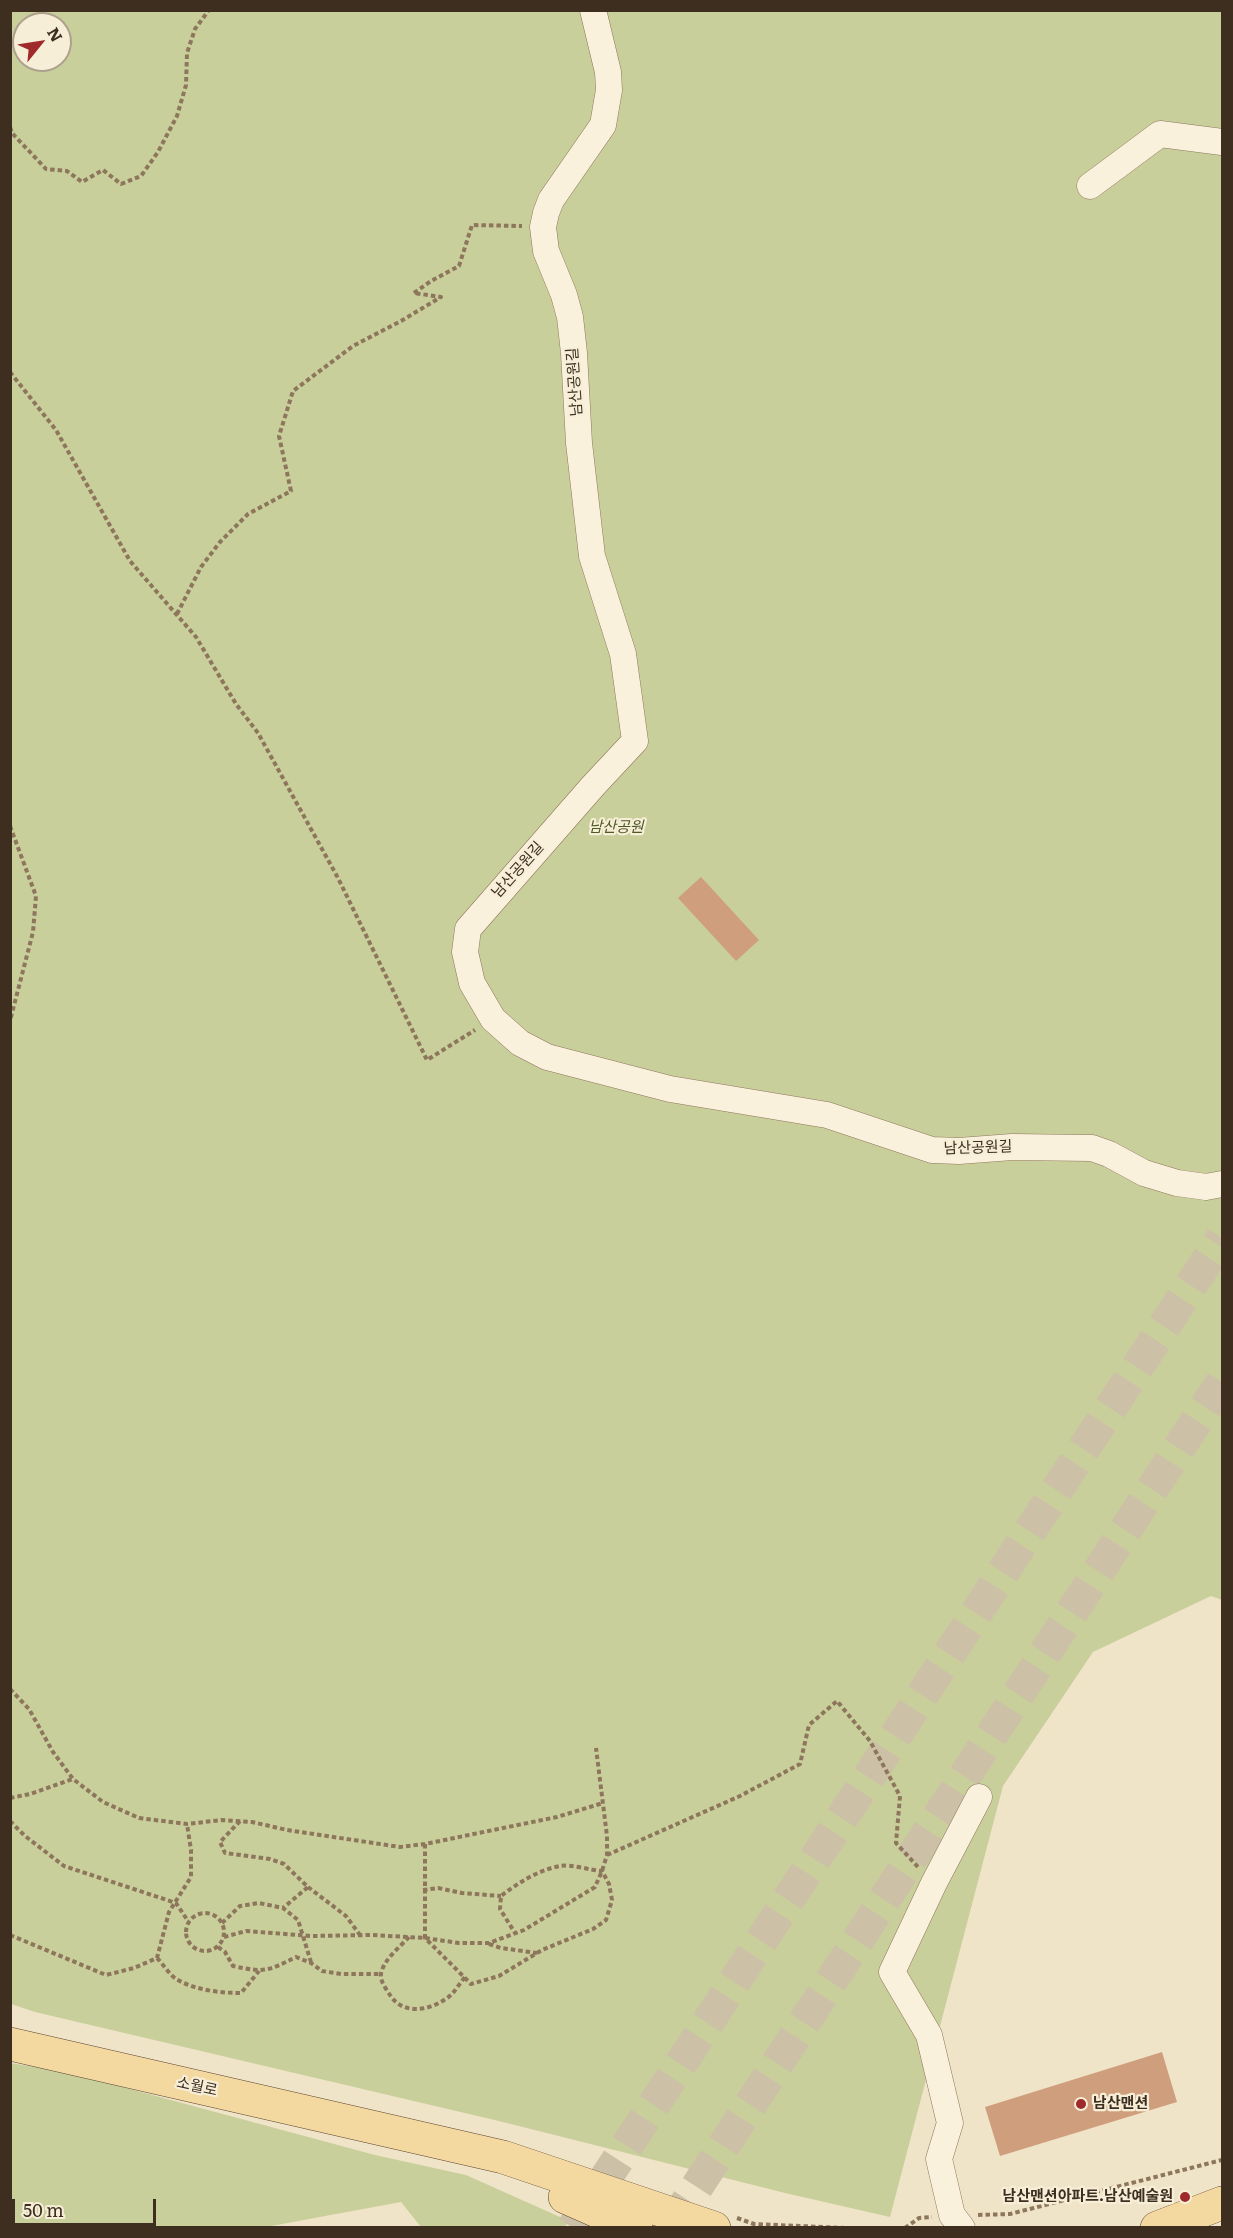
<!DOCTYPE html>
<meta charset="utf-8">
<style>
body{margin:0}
#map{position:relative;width:1233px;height:2238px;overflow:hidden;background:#f0e4c8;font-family:Literata,serif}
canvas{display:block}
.frame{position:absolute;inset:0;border:12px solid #3d2e20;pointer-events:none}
.north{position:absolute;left:12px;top:12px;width:60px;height:60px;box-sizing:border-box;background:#f7eed8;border:2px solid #ada18e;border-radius:50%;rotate:60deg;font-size:16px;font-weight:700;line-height:24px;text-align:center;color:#3d2e20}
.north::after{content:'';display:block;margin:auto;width:21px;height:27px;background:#9e2a2b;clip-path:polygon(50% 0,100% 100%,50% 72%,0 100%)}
.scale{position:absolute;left:12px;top:2199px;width:144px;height:27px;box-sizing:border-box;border:3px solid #3d2e20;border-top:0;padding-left:8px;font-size:18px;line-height:21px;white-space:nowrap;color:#3d2e20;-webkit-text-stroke:4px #f7eed8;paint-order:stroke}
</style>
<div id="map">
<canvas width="1233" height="2238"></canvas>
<div class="frame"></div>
<div class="north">N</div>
<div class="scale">50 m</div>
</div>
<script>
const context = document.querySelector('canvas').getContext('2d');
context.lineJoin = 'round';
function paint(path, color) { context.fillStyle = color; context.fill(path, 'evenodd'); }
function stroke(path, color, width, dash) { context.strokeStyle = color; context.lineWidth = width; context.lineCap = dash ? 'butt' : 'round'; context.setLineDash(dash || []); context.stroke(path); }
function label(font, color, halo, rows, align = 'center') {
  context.font = font + ' Literata,"Noto Sans KR",serif'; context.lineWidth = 4.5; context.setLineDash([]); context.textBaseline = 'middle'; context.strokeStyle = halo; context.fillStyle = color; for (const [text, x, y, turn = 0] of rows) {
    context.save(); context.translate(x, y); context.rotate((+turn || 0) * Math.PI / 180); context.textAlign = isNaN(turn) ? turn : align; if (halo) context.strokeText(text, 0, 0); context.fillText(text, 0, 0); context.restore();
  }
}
paint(new Path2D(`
 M 11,11 L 1222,11 L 1222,1600 L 1211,1596 L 1093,1652 L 1003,1786 L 890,2217 L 785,2193 L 503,2122 L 35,2012 L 11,2004 ZM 24,24 L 60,24 L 60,60 L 24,60 Z
 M 10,2063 L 67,2072 L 375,2155 L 466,2175 L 569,2221 L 564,2228 L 421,2227 L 401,2202 L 266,2227 L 11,2227 Z`), '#c9cf9b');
paint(new Path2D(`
 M 701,877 L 759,940 L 736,961 L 678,898 Z
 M 1162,2052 L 1177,2102 L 1000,2156 L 985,2107 Z`), '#cf9f7d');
stroke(new Path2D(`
 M 573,2228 L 1222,1238
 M 670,2228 L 1222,1382`), '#ccc0a6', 33, [33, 16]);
const minor = new Path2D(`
 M 593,10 L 608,72 L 609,90 L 603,125 L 551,200 L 546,213 L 543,227 L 546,251 L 564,295 L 570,317 L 574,353 L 579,443 L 592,556 L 623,654 L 635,741 L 593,786 L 468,929 L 465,952 L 472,983 L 493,1019 L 520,1043 L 547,1057 L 670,1089 L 827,1115 L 932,1150 L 959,1151 L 1012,1147 L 1092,1148 L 1109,1154 L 1144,1173 L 1177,1183 L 1206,1187 L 1222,1184
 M 1090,186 L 1160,134 L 1222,142
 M 962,2228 L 952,2215 L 939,2159 L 950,2123 L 929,2035 L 892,1972 L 934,1883 L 979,1797`);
const major = new Path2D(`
 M 10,2044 L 503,2157 L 714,2228
 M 565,2197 L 636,2228
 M 1157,2228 L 1222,2203`);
stroke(minor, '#8d765c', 27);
stroke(major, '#5b4430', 34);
stroke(new Path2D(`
 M 10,127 L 12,133 L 46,169 L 67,171 L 82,182 L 103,170 L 121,184 L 141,176 L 158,152 L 177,116 L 186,85 L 187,53 L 195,29 L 209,10
 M 414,293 L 431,281 L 459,266 L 472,225 L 522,226
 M 10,372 L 56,430 L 130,561 L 196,637 L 236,704 L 258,733 L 338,878 L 427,1060 L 475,1030
 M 177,614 L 201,567 L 220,542 L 248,514 L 291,491 L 279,436 L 293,391 L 353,346 L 401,321 L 441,297 L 414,293
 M 10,826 L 36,896 L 33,932 L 10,1021
 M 10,1689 L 29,1709 L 53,1752 L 73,1779 L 103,1802 L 139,1818 L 187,1824 L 222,1820 L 252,1822 L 287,1830 L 400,1847 L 425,1844 L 557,1817 L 603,1803
 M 10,1798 L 30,1794 L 73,1779
 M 10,1821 L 25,1836 L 64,1866 L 176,1903 L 188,1921
 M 240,1821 L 220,1842 L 225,1853 L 270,1859 L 284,1864 L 308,1887 L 283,1908
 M 425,1844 L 425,1938 L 471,1984 L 499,1976 L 542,1950 L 593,1929 L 606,1920 L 612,1900 L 609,1884 L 602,1871 C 589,1870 572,1864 560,1866 C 538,1870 518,1883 501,1896 L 500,1909 L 515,1933
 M 607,1855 L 740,1796 L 800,1764 L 809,1725 L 837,1701 L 870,1741 L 900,1796 L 896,1843 L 918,1867
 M 308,1887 L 346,1916 L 360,1935
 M 423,1890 L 438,1888 L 462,1893 L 501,1896
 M186 1932a19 19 0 1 1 38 0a19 19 0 1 1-38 0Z
 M 222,1923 L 240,1906 L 259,1903 L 283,1908 L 298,1920 L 311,1962
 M 10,1935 L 106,1975 L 134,1968 L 157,1958 L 169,1912 L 191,1877 L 191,1850 L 187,1824
 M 224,1937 L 246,1931 L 311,1936 L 371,1935 L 425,1938 L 459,1943 L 489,1943 L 524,1930 L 595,1887 L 602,1871 L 607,1855 L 607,1836 L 596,1748
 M 409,1937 C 400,1947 383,1960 381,1974 C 380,1981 386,1989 390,1995 C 404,2017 433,2010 451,1995 C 456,1990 460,1983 465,1977
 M 489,1944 L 501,1948 L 537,1953
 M 218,1947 L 225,1952 L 233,1966 C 265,1973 268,1971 296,1957 L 311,1963 L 322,1971 L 341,1974 L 381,1974
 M 157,1958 C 163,1964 169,1974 176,1979 C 195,1990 219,1993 241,1993 L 259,1971
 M 978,2215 L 1010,2214 L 1222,2160
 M 737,2218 L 754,2224 L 845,2228
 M 905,2228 L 919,2218 L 932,2217`), '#8d765c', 4, [4.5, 3]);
stroke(minor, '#faf1dc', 26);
stroke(major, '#f3d9a0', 33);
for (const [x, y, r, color] of [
 [1081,2104,6,"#9e2a2b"],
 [1185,2197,6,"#9e2a2b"]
]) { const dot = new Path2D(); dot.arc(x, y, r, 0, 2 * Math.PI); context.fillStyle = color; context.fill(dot); stroke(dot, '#f7eed8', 2); }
label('15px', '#3d2e20', '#f7eed8', [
 ["남산공원길",575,382,-94],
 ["남산공원길",518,870,-48],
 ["남산공원길",978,1148,-2],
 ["소월로",197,2087,12]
]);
label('italic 15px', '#4d5a26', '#f7eed8', [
 ["남산공원",616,828]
]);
label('bold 15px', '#3d2e20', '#f7eed8', [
 ["남산맨션",1093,2104],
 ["남산맨션아파트.남산예술원",1173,2197,"right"]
], 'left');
</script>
